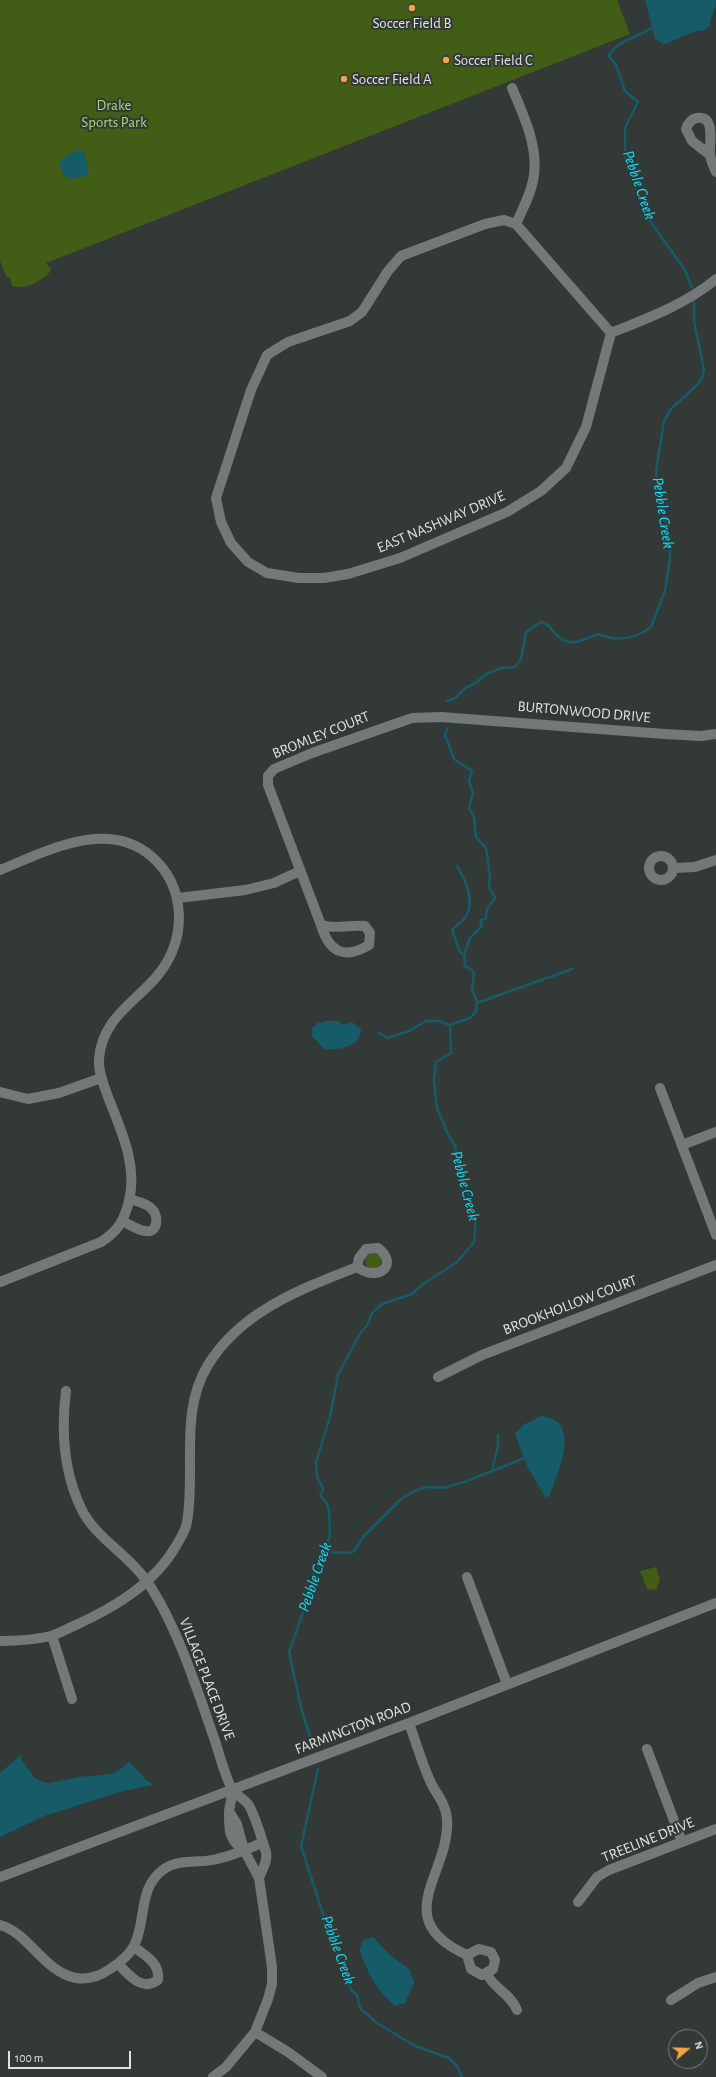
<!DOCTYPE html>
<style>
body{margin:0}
#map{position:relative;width:716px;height:2077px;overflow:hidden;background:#333937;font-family:"Alegreya Sans",sans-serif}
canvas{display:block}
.north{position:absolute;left:668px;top:2029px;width:40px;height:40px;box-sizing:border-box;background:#333937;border:1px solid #787d7b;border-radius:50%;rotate:71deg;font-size:11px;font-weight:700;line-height:16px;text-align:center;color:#dfe2e1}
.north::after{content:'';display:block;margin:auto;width:14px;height:18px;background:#f5a346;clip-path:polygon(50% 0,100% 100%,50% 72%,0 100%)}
.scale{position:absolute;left:8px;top:2051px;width:123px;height:18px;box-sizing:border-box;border:2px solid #dfe2e1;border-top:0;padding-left:5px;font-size:12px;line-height:14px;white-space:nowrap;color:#dfe2e1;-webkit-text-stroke:3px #333937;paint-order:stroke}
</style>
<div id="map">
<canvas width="716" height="2077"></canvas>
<div class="north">N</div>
<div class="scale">100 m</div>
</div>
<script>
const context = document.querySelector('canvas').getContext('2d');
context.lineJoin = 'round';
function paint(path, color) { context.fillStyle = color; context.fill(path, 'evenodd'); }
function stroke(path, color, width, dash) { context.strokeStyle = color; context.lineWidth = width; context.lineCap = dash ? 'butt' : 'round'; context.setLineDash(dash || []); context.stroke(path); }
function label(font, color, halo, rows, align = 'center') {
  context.font = font + ' "Alegreya Sans",sans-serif'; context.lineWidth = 4; context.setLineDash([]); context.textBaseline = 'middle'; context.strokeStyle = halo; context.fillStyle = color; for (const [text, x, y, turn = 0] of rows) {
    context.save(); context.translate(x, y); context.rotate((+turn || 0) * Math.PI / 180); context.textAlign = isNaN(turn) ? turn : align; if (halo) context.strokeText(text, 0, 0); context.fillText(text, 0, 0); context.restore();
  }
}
paint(new Path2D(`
 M 0,0 L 617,0 L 630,34 L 46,263 L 51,269 L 50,272 C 39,282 27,290 12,286 L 10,277 L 7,278 L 0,261 Z
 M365 1261a8 8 0 1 1 16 0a8 8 0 1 1-16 0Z
 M 656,1567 L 660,1579 L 656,1590 L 647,1589 L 640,1571 Z`), '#425e16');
paint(new Path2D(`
 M 645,0 L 716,0 C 716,10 710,16 710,26 L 703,31 C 693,29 676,41 664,44 L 655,39 Z
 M 78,150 L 85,153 L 89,174 L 74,179 L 64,176 L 59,164 L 67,155 Z
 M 327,1021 L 339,1021 L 343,1025 L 352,1022 L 361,1029 C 360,1048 339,1050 324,1049 L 312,1036 L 312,1028 L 318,1023 Z
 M 541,1416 C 583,1421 558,1471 550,1495 L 546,1498 L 528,1468 L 515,1434 L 523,1425 Z
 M 22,1754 L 21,1759 L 35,1778 L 45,1783 L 50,1783 L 79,1777 L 111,1774 L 121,1769 L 129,1761 L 146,1780 L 154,1785 L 123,1791 L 44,1816 L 0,1837 L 0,1773 Z
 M 373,1937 L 389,1954 L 410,1970 L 414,1983 L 405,2003 L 395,2006 C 376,1990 367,1972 359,1949 L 364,1940 Z`), '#165b68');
stroke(new Path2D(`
 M 655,25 C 641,38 617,39 609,56 L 616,65 L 625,91 L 638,102 L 625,128 L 625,156 L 650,221 L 685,270 L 692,288
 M 447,701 L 455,698 L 465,688 L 476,683 L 485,675 L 501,668 L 515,667 L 521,659 L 526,632 L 541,622 C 547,623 549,626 553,631 C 567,649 580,642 598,634 C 617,642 634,640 651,627 L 665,591 L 670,558 L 670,536 L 657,491 L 656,471 L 664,421 L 671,409 L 698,384 L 702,378 L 704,370 L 694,321 L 694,300
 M 448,728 L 445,735 L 454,759 L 472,771 L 469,781 L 473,793 L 469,808 L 474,817 L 476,837 L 486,848 L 490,876 L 489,887 L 495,898 L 487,909 L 486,919 L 481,920 L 481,927 L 470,938 L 464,955 L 465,966 L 472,970 L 474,974 L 472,989 L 477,1002 L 476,1012 L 470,1018 L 450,1025
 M 457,866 C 466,881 476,904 464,919 C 460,924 455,925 452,930 L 460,952 L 464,955
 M 477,1003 L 572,969
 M 379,1033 L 387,1038 L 409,1031 L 426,1021 L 439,1021 L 450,1025
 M 492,1470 L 498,1447 L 498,1435
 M 324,1552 L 351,1553 L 355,1550 L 363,1537 L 401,1499 L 415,1491 L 426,1487 L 444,1488 L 467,1481 L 525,1458
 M 313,1746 L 301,1708 L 289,1652 L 330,1536 L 329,1510 L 326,1502 L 320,1496 L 323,1489 L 317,1476 L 316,1462 L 330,1417 L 338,1375 L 359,1335 L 368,1324 L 372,1313 L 382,1304 L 412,1294 L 423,1284 L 457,1262 L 474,1242 L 476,1219 L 463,1178 L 455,1146 L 448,1134 L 437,1108 L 434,1080 L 436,1062 L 451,1053 L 450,1025
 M 318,1769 L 301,1846 L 324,1917 L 351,1990 L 357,1995 L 360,2008 L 377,2023 L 415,2046 L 449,2058 L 457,2066 L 462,2077`), '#165b68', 2.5);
stroke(new Path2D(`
 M 512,88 C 523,114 538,145 534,175 C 532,192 523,208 516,224
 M 710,155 L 692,141 L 686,129 C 688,123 691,119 697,118 C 716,115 709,143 710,154 C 710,160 714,167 716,172
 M 504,220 L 516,224 L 611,333 L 586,427 L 566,468 L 541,491 L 507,512 L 400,558 L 348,574 L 324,578 L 299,578 L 267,573 L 248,562 L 231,543 L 221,522 L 216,498 L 251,390 L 267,355 L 288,342 L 350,321 L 362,312 L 388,271 L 401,256 L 485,224 Z
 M 611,333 C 648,318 686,304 716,279
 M649 868a12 12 0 1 1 24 0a12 12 0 1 1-24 0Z
 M 674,868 L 695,867 L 716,860
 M 0,870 C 45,852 106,818 151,856 C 187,887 187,939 158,975 C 135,1003 102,1018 99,1059 C 98,1071 103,1083 107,1094 C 120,1129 138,1163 129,1201 C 124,1221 118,1231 101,1242 L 0,1282
 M 178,898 L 245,890 L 274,883 L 300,871
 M 321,925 C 329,952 344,960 369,945 L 370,933 L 365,926 C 350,924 337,930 321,925 L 268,785 L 268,776 L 274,769 L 312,753 L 412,718 L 441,717 L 665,734 L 701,736 L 716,734
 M 660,1088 L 716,1235
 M 0,1092 L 28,1099 L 59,1093 L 101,1078
 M 682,1145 L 716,1132
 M 122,1221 C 129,1224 137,1230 145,1231 C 158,1234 159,1216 152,1209 C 147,1203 136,1201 129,1199
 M 438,1377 L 482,1355 L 716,1265
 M 66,1391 C 61,1431 63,1469 80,1506 C 94,1538 129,1554 148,1583 C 177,1626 197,1689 214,1738 C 219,1752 225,1777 232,1789 C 236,1795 244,1799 248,1804 C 255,1814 262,1840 266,1852 C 268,1861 262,1870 259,1878
 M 467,1577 L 507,1684
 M 52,1636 L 72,1699
 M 0,1641 C 17,1641 34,1640 51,1636 C 59,1634 68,1628 76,1625 C 115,1607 154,1584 176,1546 C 180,1539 186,1530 187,1522 C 196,1470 179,1412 208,1365 C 241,1311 301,1289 357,1267 C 379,1283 399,1264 378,1248 L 366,1249 L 359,1258 L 357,1267
 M 409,1723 C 416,1742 422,1764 431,1783 C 437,1795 446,1804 447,1819 C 451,1873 387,1919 467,1955
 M 647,1749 L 682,1842
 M 229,1811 C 229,1829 228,1840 244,1850
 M 0,1877 L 409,1723 L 716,1603
 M 578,1902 L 597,1877 L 609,1870 L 716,1829
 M 0,1925 C 28,1932 45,1973 76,1978 C 89,1980 100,1976 110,1969 C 118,1964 129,1955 134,1946 C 147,1921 137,1888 164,1869 C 181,1858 198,1864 217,1859 C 232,1856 247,1849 262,1843
 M 479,1949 L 491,1952 L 495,1960 L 493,1969 L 482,1975 L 471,1969 L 467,1955 Z
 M 118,1964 C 129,1975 142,1992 158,1980 C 160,1963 146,1956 134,1947
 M 487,1974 C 494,1989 511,1994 517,2010
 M 671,2000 L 698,1983 L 716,1977
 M 255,2032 L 288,2052 L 322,2077
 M 213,2077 L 226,2067 L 255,2032 L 268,1999 L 272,1984 L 272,1967 L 259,1878 L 244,1850 L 237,1824 L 229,1811 L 233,1790`), '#757878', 10);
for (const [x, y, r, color] of [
 [412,8,4,"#f5a346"],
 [446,60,4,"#f5a346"],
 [344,79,4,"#f5a346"]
]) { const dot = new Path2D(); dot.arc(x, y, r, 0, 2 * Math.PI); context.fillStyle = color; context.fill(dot); stroke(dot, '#333937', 1.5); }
label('15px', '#dfe2e1', '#333937', [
 ["Soccer Field B",412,23,"center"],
 ["Soccer Field C",454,60],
 ["Soccer Field A",352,79]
], 'left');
label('15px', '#abd96f', '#333937', [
 ["Drake",114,105],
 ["Sports Park",114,122]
]);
label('15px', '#dfe2e1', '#333937', [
 ["EAST NASHWAY DRIVE",441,522,-23],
 ["BURTONWOOD DRIVE",584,712,5],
 ["BROMLEY COURT",321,735,-22],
 ["BROOKHOLLOW COURT",570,1305,-21],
 ["VILLAGE PLACE DRIVE",207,1679,69],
 ["FARMINGTON ROAD",353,1728,-21],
 ["TREELINE DRIVE",648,1840,-22]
]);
label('italic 16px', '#09e0fe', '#333937', [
 ["Pebble Creek",639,185,71],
 ["Pebble Creek",663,513,81],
 ["Pebble Creek",465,1186,75],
 ["Pebble Creek",315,1577,-71],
 ["Pebble Creek",338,1950,70]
]);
</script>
